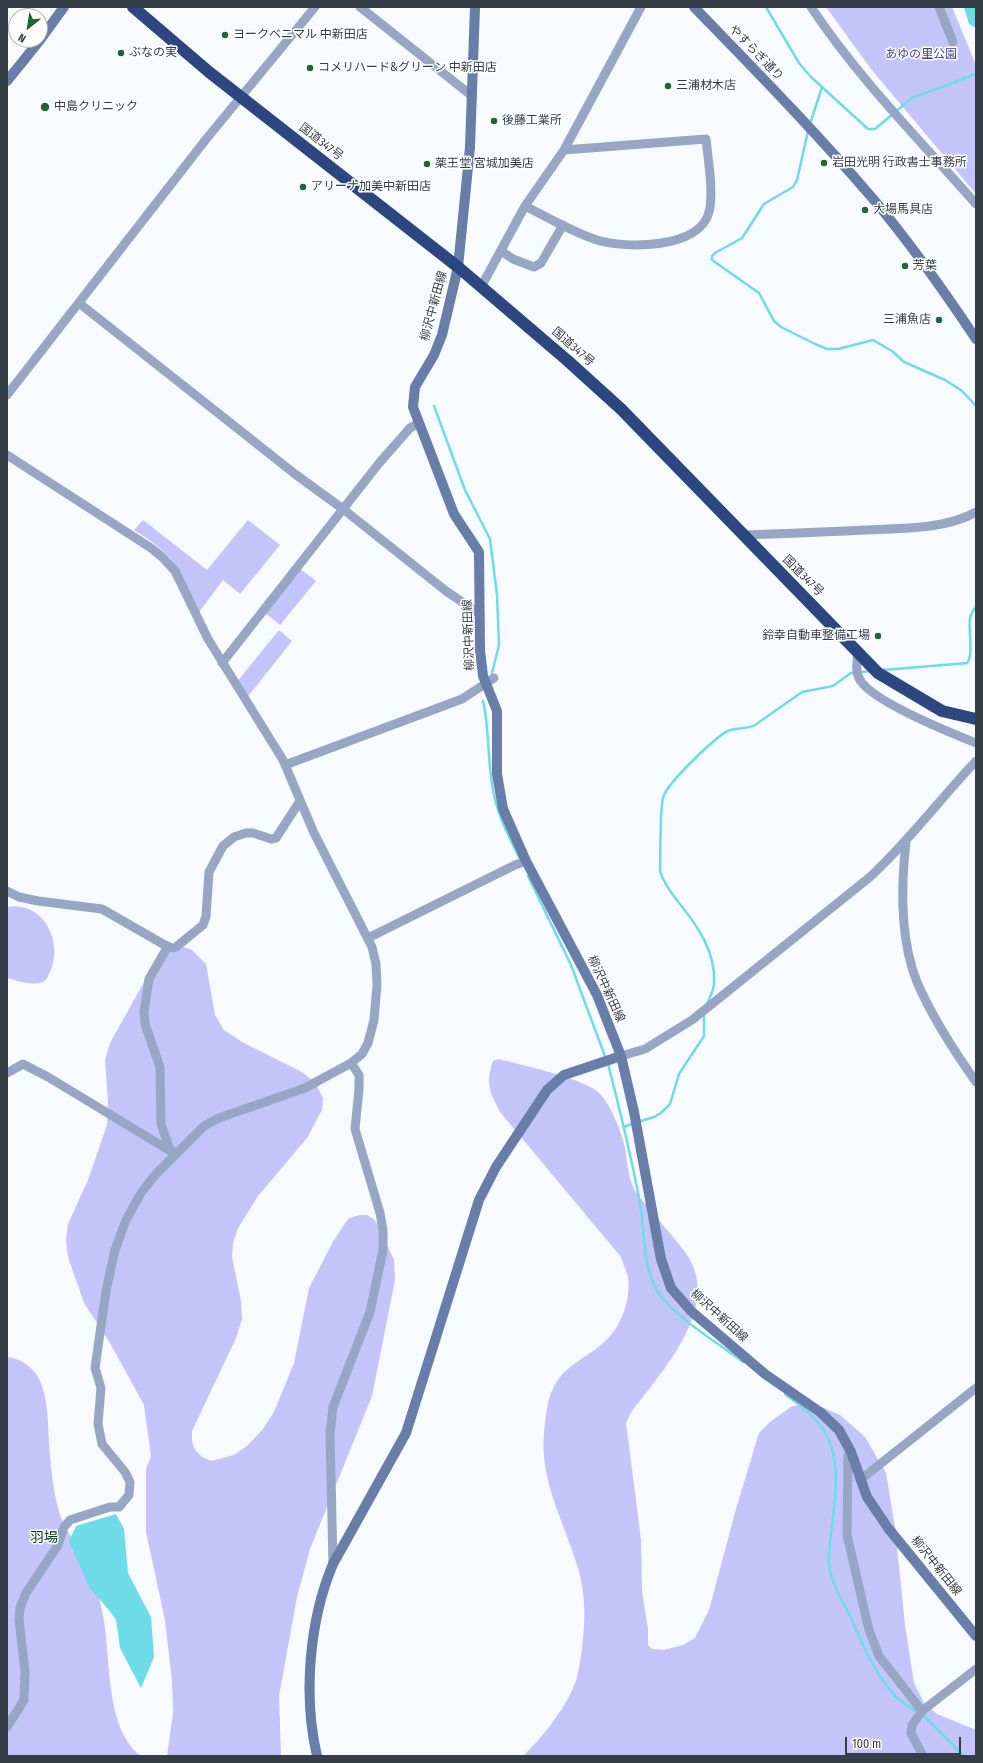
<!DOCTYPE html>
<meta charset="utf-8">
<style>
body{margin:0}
#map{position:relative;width:983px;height:1763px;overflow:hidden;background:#f7fbff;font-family:"Fira Sans Condensed",sans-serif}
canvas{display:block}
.frame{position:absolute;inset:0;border:8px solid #353e46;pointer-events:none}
.north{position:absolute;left:8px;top:8px;width:40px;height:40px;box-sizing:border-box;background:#fff;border:1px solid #aeb2b5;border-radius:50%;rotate:210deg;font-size:11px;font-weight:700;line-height:16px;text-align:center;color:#353e46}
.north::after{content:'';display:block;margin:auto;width:14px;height:18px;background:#206631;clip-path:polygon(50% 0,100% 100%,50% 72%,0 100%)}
.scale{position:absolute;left:845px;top:1737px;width:116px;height:18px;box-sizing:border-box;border:2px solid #353e46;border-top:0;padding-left:5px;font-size:12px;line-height:14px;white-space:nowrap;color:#353e46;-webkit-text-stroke:3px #fff;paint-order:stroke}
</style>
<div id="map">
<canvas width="983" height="1763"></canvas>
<div class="frame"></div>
<div class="north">N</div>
<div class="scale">100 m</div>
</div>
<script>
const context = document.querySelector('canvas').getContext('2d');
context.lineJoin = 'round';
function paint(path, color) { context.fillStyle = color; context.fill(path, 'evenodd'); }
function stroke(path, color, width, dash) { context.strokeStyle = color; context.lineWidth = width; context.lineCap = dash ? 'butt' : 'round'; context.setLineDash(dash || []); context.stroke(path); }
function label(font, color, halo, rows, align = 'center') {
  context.font = font + ' "Fira Sans Condensed","Noto Sans JP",sans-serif'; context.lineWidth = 3; context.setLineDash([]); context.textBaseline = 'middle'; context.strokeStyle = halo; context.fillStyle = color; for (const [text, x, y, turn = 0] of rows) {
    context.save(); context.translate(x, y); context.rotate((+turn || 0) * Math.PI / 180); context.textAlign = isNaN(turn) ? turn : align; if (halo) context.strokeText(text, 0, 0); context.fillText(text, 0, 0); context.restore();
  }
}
paint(new Path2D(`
 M 826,7 L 952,7 L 976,65 L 976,194 L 871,69 Z
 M 143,520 L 207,570 L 248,520 L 280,545 L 240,594 L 223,580 L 199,612 C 180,570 175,555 134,530 Z
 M 299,568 L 316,581 L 280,625 L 264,612 Z
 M 279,630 L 292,641 L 246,699 L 236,683 Z
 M 7,907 C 43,900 64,942 50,972 C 48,975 47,980 43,982 C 32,986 18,981 7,978 Z
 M 180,946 L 192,950 L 206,964 L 215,1015 L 224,1030 L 242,1042 L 300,1071 L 315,1082 L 323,1098 L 322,1110 L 307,1138 L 258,1196 L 238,1228 L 233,1243 L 232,1257 L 241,1301 L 242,1319 L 236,1338 L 192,1431 L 192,1441 L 195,1450 L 202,1457 L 211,1461 L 234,1455 L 247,1446 L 263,1429 L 274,1412 L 294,1363 L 309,1288 L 334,1240 L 348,1219 L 359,1215 L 367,1215 L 375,1220 L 394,1260 L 395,1280 L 372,1396 L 310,1549 L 297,1597 L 279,1696 L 281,1756 L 167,1756 L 173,1713 L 172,1681 L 165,1620 L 146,1532 L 146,1469 L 151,1456 L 144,1405 L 110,1343 L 84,1303 L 68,1257 L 66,1240 L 68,1224 L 88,1180 L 107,1125 L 108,1102 L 105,1060 L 110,1043 L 162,950 Z
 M 498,1059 C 519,1064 584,1079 598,1092 C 609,1102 616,1120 621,1134 C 628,1151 625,1170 634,1189 C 636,1195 643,1200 647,1206 C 659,1221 673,1236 685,1252 C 725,1306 660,1373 630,1414 L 626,1423 L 641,1540 L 642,1592 L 648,1629 L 648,1645 L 652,1649 L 664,1650 L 683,1645 L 695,1638 L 709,1610 L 736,1509 L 759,1433 L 770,1422 L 792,1406 L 815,1404 L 840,1415 L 865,1437 L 886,1473 L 895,1527 L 905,1625 L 914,1683 L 924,1703 L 937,1714 L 976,1730 L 976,1756 L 523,1756 C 543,1737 570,1703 577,1677 C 581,1660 583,1643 584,1626 C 585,1608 584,1593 580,1575 C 568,1529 539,1483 544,1433 C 546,1414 547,1397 557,1381 C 571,1361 595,1354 610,1336 C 623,1322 631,1296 628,1277 C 626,1270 623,1263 621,1257 L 500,1112 C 490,1092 485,1084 493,1061 Z
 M 7,1357 C 21,1359 33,1366 40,1381 C 48,1399 48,1423 49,1443 C 51,1468 53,1494 61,1518 C 65,1529 73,1539 79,1549 C 89,1569 98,1589 102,1611 C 112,1654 103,1727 141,1756 L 7,1756 Z`), '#c2c4fa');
paint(new Path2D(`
 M 964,7 L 976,7 L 976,28 L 969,24 Z
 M 116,1514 L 124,1529 L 128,1573 L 151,1617 L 154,1657 L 141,1688 L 120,1648 L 116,1620 L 108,1609 L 89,1587 L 69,1541 L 76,1526 Z`), '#6edbe8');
stroke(new Path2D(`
 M 766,7 L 799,63 L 811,77 L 868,129 L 875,129 L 912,98 L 976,74
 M 810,124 L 822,87
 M 808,131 L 797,180 L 793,187 L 764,204 L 742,238 L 715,253 L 712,256 L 712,260 L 759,293 L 774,321 L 781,327 L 815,344 L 827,349 L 838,349 L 873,340 L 892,351 L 904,362 L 945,380 L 962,391 L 976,406
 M 434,406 L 465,490 L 490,539 L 497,595 L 499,645 L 491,677
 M 883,670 L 967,663 C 974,656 968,629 970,618 C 971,613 974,610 976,606
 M 483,701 C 490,732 487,764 494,795 C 499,818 509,837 519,857
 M 528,876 L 571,965 L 606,1059
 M 707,1004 C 710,997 714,990 714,983 C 716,953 698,926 679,903 C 671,892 664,884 660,871 C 661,856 659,806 664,795 C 670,781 715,737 728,731 C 736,727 745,730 755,725 L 802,692 L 833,686 L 851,673 L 872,671
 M 608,1064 C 620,1110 631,1156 640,1203 C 645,1232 642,1270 660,1295 C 679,1320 718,1343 743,1362
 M 638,1122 L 654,1117 L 661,1113 L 670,1104 L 679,1074 L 704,1036 L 704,1014
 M 624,1127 L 634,1123
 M 785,1394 C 798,1404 814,1415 823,1429 C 848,1467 829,1520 829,1562 C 830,1583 842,1599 851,1618 C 863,1646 875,1674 895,1696 C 901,1702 910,1707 917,1712
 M 922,1714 L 964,1756`), '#6edbe8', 2.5);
stroke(new Path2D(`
 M 360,7 L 472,96
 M 811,7 C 859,79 919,139 976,204
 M 939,7 L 953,42
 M 525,206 C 549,218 572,232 597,240 C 625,249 700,249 709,212 C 714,194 708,159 706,139 L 564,150
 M 501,251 L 513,259 L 534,267 L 541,263 L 563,225
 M 481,287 L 525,206 L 564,150 L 641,7
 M 79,303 L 295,474 L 343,509 L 446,591 L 480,614
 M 7,395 L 207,138 L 315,7
 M 7,455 L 151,548 L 162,557 L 175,571 L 208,639 L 283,760 L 314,833 L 372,947 L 376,964 L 377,985 L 374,1020 L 368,1043 L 362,1054 L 351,1063 L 305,1088 L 219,1118 L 204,1126 L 155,1175 L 141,1193 L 126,1220 L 115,1250 L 106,1291 L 95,1368 L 101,1388 L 98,1424 L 102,1444 L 125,1472 L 130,1482 L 129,1495 L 119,1507 L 110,1507 L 70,1520 L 64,1527 L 58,1545 L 26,1593 L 20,1608 L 19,1619 L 25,1672 L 24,1700 L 7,1727
 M 742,535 C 783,534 824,532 865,530 C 901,528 944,530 976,512
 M 858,653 C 857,662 855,672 860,680 C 873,702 951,733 976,743
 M 222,663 L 380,462 L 410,428 L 419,423
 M 285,765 L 462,699 L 494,678
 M 906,841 C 901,885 900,940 917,982 C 932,1017 954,1051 976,1082
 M 7,891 L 19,897 L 38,901 L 102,909 L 163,944 L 172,948 L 176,947 L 203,925 L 206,916 L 209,872 L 223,846 L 234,837 L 246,833 L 253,833 L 271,839 L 276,838 L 300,801
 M 368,938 L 515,865 L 526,861
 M 168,946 L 149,979 L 144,1012 L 145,1024 L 160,1067 L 161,1124 L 169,1147 L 175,1155
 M 621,1056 L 645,1049 L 692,1020 L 870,877 C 909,841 940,799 976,761
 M 7,1073 L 23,1064 L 48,1077 L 172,1152
 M 851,1452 L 848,1456 L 847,1535 L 869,1630 L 879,1656 L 922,1711
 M 860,1480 L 976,1388
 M 333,1564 L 330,1434 L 333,1407 L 370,1312 L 383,1250 L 383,1230 L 380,1213 L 355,1129 L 359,1089 L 359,1075 L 351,1063
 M 923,1756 L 911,1733 L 912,1725 L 922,1711 L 976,1669`), '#97a6c4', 9);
stroke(new Path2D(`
 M 475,7 L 470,147 L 458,267 L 442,335 L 434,355 L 415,387 L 413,407 L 454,514 L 479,552 L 480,650 L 483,676 L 497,711 L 497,774 L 503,809 L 526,861 L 597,995 L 621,1056 L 634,1112 L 661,1259 L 671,1288 L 691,1311 L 765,1374 L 820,1412 L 839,1430 L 851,1452 L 867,1497 L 888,1528 L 976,1636
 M 694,7 C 755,70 817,133 874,200 C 911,244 944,291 976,339
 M 40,40 L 64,7
 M 7,81 L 40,40
 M 317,1756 C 303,1696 309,1621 333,1564 L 406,1433 L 479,1200 L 496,1167 L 547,1090 L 564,1075 L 621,1056`), '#687da7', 10);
stroke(new Path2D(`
 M 133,7 L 209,72 L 458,267 L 568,361 L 621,409 L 878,673 L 942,711 L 976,719`), '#2c4680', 12);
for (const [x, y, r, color] of [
 [225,35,4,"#206631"],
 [121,53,4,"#206631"],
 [310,68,4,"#206631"],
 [668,86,4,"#206631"],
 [45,107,5,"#206631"],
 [494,121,4,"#206631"],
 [824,163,4,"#206631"],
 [427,164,4,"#206631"],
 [303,187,4,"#206631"],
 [865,210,4,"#206631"],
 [905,266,4,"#206631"],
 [939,320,4,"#206631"],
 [878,636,4,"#206631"]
]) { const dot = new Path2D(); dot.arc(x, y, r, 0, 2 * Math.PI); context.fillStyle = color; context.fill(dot); stroke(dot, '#fff', 1.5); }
label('12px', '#353e46', '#fff', [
 ["ヨークベニマル 中新田店",233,35],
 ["ぶなの実",129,53],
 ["コメリハード&グリーン 中新田店",318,68],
 ["三浦材木店",676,86],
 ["中島クリニック",54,107],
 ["後藤工業所",502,121],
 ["岩田光明 行政書士事務所",832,163],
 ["薬王堂 宮城加美店",435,164],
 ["アリーナ加美中新田店",311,187],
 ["大場馬具店",873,210],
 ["芳葉",913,266],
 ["三浦魚店",931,320,"right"],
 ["鈴幸自動車整備工場",870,636,"right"]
], 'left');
label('12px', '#353e46', '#fff', [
 ["やすらぎ通り",756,53,46],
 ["国道347号",321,142,38],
 ["柳沢中新田線",434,306,-75],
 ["国道347号",573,347,41],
 ["国道347号",803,576,45],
 ["柳沢中新田線",469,635,-92],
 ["柳沢中新田線",606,989,65],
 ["柳沢中新田線",719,1316,42],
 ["柳沢中新田線",936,1566,51]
]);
label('12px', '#463f91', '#fff', [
 ["あゆの里公園",921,55]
]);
label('14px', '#073916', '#fff', [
 ["羽場",44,1538]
]);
</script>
